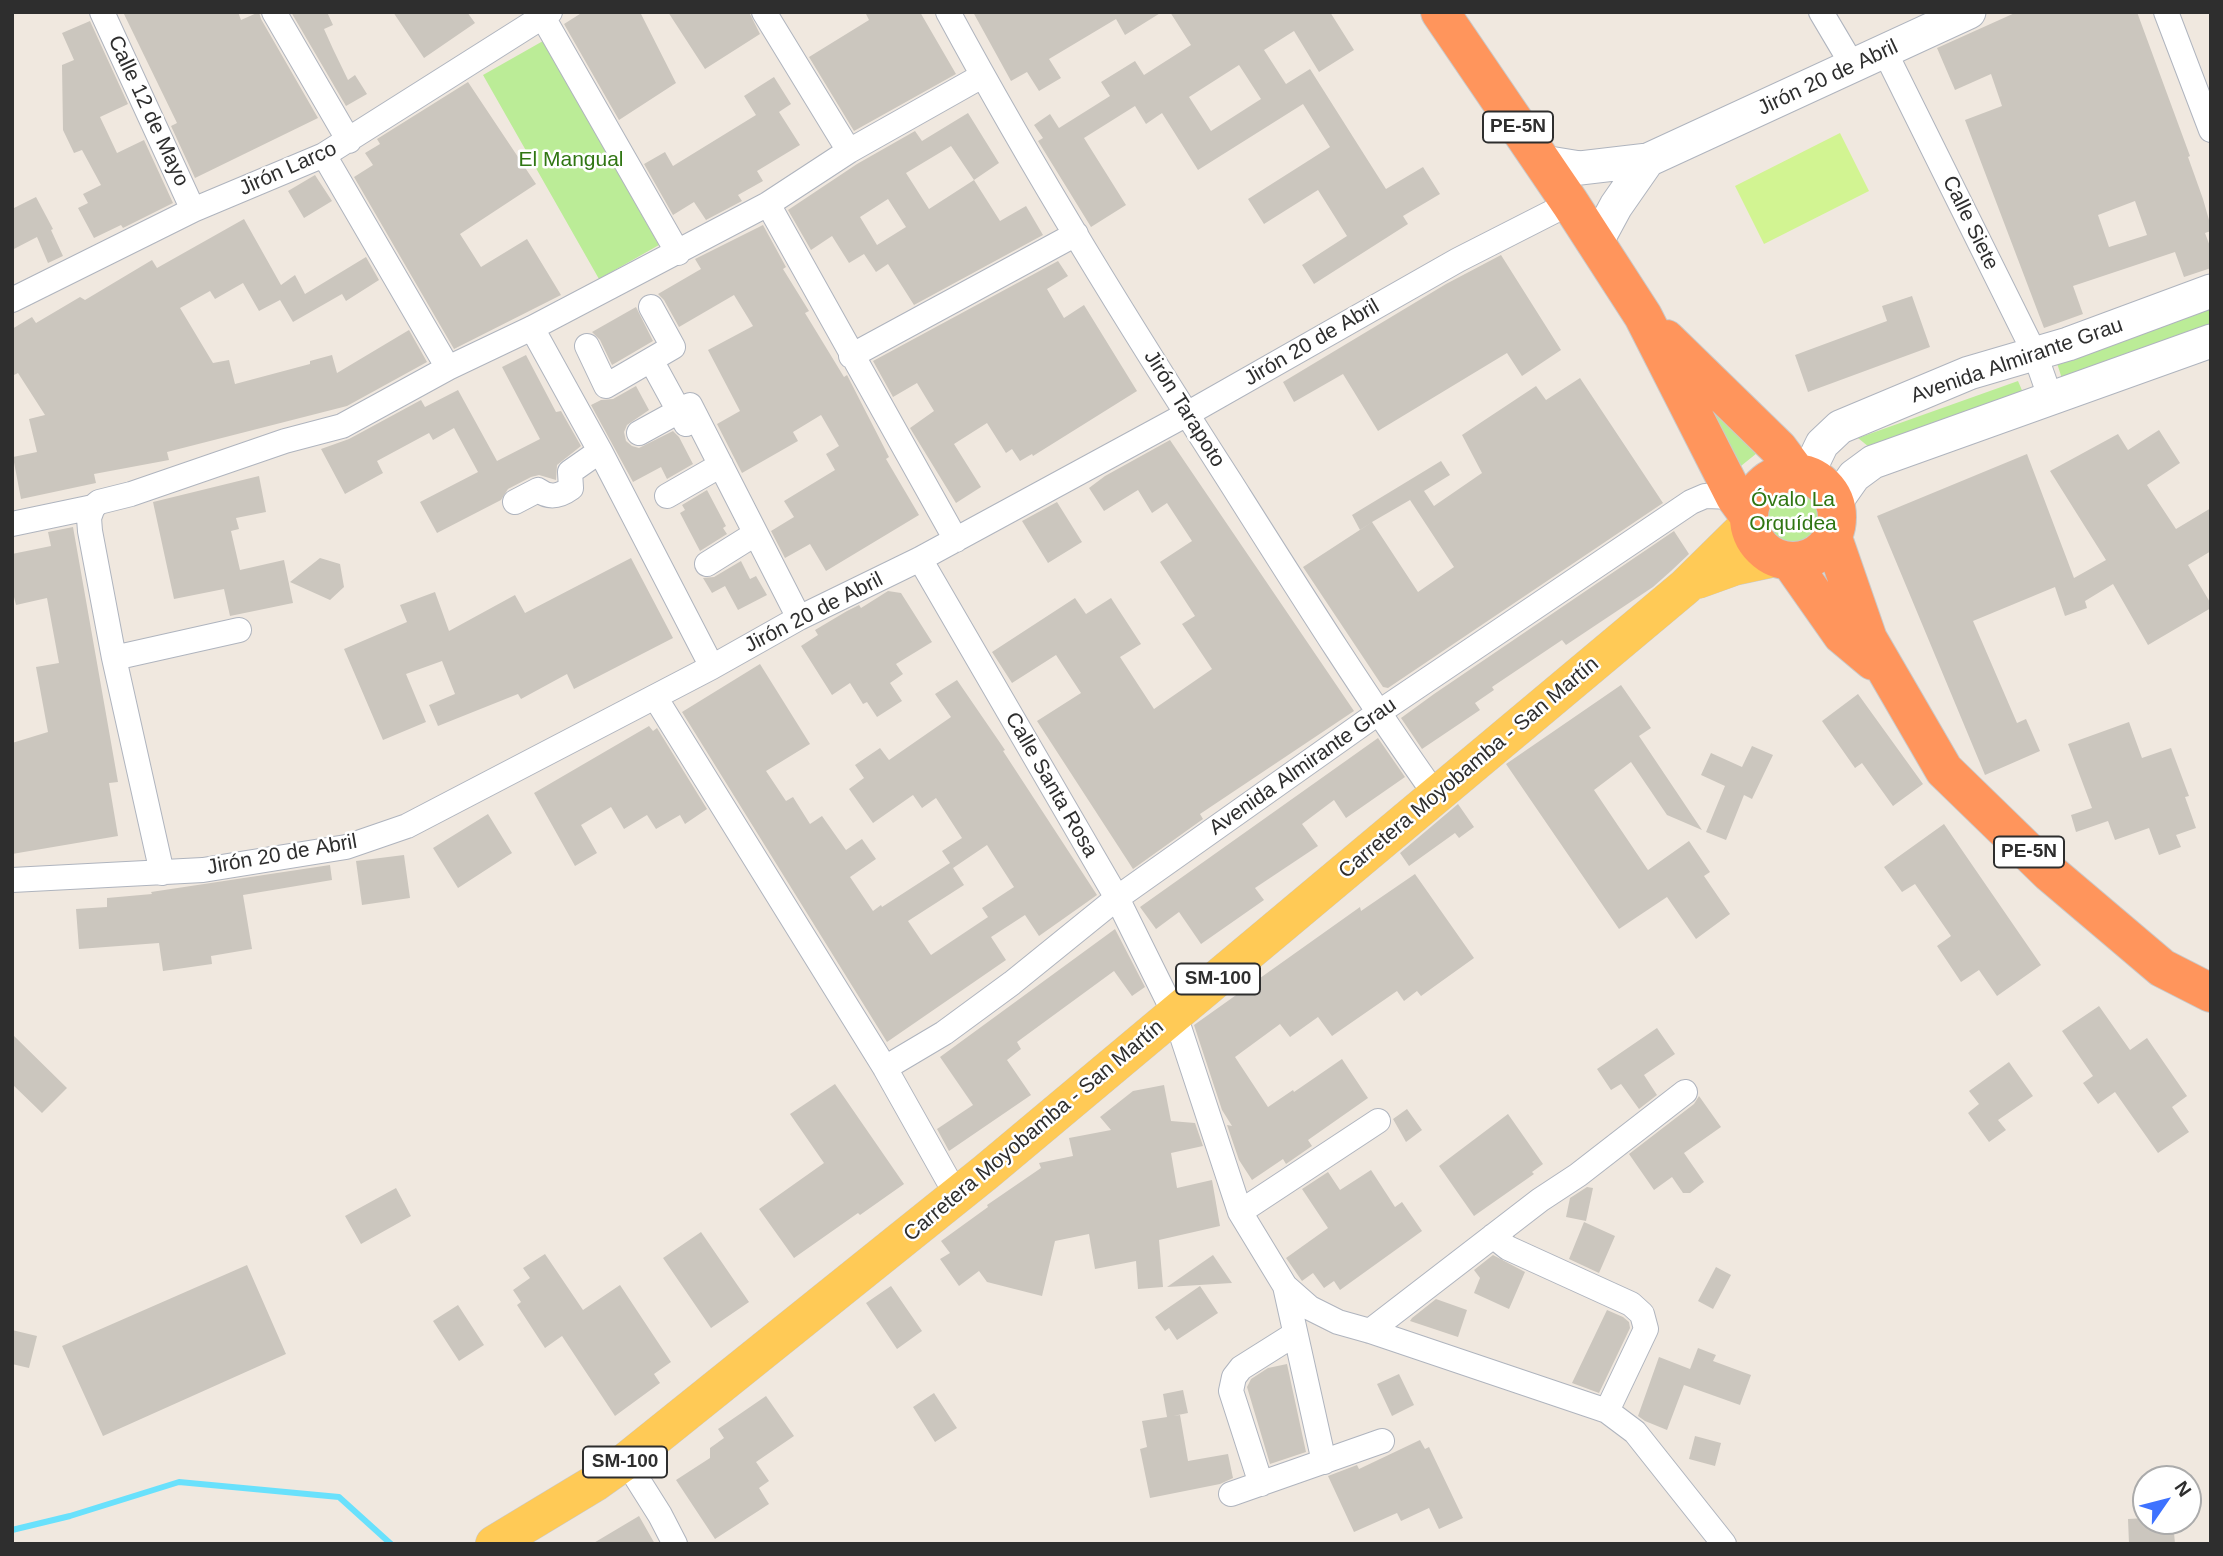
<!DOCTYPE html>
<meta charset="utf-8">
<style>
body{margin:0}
#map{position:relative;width:2223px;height:1556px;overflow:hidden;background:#f0e8df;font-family:Arial,sans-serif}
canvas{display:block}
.frame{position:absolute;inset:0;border:14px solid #2e2e2e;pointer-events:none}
.north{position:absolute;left:2132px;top:1465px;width:70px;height:70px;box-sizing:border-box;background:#fff;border:2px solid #ababab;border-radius:50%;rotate:55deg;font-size:19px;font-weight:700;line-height:28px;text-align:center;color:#2e2e2e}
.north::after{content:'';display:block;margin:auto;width:24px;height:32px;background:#3e72ff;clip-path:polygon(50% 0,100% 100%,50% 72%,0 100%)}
</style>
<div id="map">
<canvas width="2223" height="1556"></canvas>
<div class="frame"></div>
<div class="north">N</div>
</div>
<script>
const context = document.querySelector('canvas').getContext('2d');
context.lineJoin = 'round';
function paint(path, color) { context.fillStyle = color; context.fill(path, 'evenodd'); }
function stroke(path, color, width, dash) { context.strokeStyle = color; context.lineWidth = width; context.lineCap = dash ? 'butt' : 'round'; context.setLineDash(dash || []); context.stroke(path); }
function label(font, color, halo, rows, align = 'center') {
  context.font = font + ' Arial,sans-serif'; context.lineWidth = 5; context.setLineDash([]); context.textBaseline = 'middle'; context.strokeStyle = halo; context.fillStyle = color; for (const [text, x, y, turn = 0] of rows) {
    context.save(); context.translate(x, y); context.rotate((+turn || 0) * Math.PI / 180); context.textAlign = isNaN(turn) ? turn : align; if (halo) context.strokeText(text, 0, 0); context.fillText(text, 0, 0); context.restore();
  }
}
paint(new Path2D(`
 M 543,41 L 659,245 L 599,279 L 483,75 Z
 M 2211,305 L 2211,330 L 2063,382 L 2056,360 Z
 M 2018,381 L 2024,395 L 1869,447 L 1858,438 Z
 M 1690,383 L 1762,449 L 1736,470 Z
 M1761 512a32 32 0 1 1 64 0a32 32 0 1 1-64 0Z`), '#bbec97');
paint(new Path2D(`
 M 1840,133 L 1869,191 L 1764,244 L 1735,186 Z`), '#d2f492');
stroke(new Path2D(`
 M 12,1530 L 70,1516 L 179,1482 L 339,1497 L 391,1544`), '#69e1fc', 6);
paint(new Path2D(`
 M 123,12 L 238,12 L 241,20 L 259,12 L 261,19 L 318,118 L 195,178 L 171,126 L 177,123 Z
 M 291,12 L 327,12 L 333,25 L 324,29 L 333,49 L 348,80 L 355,75 L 367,94 L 346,106 Z
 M 393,12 L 467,12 L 475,23 L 424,58 Z
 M 583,12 L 640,12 L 676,83 L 619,120 L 564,24 Z
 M 668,12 L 749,12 L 760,34 L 705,69 Z
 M 865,12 L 920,12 L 956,74 L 854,131 L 809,57 L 869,20 Z
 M 973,12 L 1162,12 L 1125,35 L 1116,19 L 1049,59 L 1061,78 L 1039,91 L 1027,72 L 1011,81 Z
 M 1170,12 L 1330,12 L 1354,50 L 1319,72 L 1294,31 L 1264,50 L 1286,84 L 1310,69 L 1386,189 L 1423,167 L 1440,194 L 1403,216 L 1408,224 L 1314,284 L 1302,265 L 1347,236 L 1318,190 L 1264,224 L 1248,199 L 1330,147 L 1303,104 L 1198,170 L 1162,113 L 1146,124 L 1135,106 L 1084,138 L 1126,205 L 1091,227 L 1038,141 L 1043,138 L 1034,125 L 1050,114 L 1059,128 L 1110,96 L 1101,82 L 1135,61 L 1144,75 L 1191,45 ZM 1239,65 L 1261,99 L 1211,131 L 1189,97 Z
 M 2017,12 L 2137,12 L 2190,156 L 2188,157 L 2203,199 L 2211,227 L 2211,231 L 2205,233 L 2211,249 L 2211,268 L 2184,277 L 2175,252 L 2073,286 L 2083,314 L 2044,328 L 1965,120 L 2002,106 L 1991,74 L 1955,90 L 1937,48 ZM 2135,201 L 2147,235 L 2109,247 L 2098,215 Z
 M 90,21 L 128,104 L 100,117 L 117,153 L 144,140 L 173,203 L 123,228 L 121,225 L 94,238 L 78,208 L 88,203 L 83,194 L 101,185 L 82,150 L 74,153 L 63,130 L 62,65 L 74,60 L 62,33 Z
 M 774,77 L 791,104 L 779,112 L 800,145 L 757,171 L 763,181 L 738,195 L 742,201 L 706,220 L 694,202 L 673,215 L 644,164 L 665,152 L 673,166 L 756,115 L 744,96 Z
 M 468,82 L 536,184 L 460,234 L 481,267 L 527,239 L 561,295 L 454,349 L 354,177 L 373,165 L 365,153 L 380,144 L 377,139 Z
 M 968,113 L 999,163 L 974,180 L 1000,221 L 1026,206 L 1043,235 L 914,305 L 888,264 L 876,272 L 864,254 L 849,263 L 832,236 L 811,250 L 788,210 L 857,164 L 915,131 L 922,141 ZM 951,146 L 974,180 L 929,209 L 906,173 ZM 888,199 L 906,227 L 877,245 L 860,217 Z
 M 315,175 L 332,201 L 304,218 L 288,191 Z
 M 36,197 L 53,229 L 51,230 L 63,256 L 48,263 L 37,237 L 12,250 L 12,209 Z
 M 244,219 L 281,285 L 295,275 L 305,294 L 366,257 L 379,280 L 346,301 L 342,294 L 293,322 L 280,300 L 259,311 L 243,283 L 215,299 L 210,291 L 180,308 L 213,363 L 229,360 L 235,384 L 310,364 L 310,361 L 332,355 L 337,373 L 409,330 L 427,362 L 347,406 L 167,452 L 169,460 L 94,474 L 96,483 L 21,499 L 13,457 L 37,452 L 29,419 L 45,415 L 18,373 L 12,376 L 12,329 L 32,317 L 36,323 L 80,297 L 85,300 L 152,260 L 157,268 Z
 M 763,225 L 786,267 L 783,269 L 809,311 L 805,313 L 844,377 L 847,375 L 889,457 L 886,459 L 919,515 L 826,571 L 810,544 L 785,558 L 771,531 L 794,517 L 784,501 L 835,470 L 826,454 L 839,446 L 821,415 L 793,432 L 798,441 L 742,473 L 717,424 L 740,411 L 708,350 L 753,326 L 734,295 L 679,327 L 664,300 L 658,294 L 701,269 L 695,259 Z
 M 1501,255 L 1561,350 L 1522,376 L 1507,353 L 1378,431 L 1343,374 L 1294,402 L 1283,382 L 1446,284 Z
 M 1058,261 L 1068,276 L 1047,289 L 1064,318 L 1084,305 L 1137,391 L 1033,456 L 1032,454 L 1020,461 L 1012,449 L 1006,453 L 987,423 L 954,444 L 981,487 L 956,503 L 910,428 L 934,411 L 917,383 L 893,397 L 873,361 Z
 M 1912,296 L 1930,347 L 1808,392 L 1795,355 L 1887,321 L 1882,306 Z
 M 636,307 L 653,341 L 612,365 L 600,340 L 592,332 Z
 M 526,355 L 556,412 L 561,411 L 581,446 L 557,465 L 556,480 L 539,475 L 531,477 L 508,489 L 501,500 L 437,533 L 420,502 L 478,472 L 454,428 L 433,440 L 429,433 L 377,461 L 383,473 L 345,494 L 321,449 L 349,439 L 421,400 L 425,407 L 458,390 L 497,461 L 540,439 L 502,367 Z
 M 1580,378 L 1663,503 L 1388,688 L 1383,687 L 1303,567 L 1372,522 L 1360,530 L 1352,515 L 1441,461 L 1450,475 L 1424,491 L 1434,506 L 1482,473 L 1462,435 L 1536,386 L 1546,400 ZM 1410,500 L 1454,567 L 1418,592 L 1372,522 Z
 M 636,386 L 649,410 L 627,425 L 624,432 L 626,441 L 632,446 L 639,448 L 673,431 L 679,437 L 693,464 L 667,479 L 661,467 L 633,482 L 591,405 L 601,400 L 613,399 Z
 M 2159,430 L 2180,463 L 2147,485 L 2176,529 L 2211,508 L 2211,551 L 2188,565 L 2211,604 L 2211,608 L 2148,645 L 2113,584 L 2085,601 L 2087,608 L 2065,616 L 2055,587 L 1973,621 L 2017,723 L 2026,719 L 2040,751 L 1985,775 L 1877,516 L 2027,454 L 2074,578 L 2106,560 L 2050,471 L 2118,434 L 2128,450 Z
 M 1170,440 L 1354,711 L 1200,814 L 1203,819 L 1133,869 L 1037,721 L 1081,693 L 1056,655 L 1012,683 L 992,652 L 1075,598 L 1086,614 L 1111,598 L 1141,644 L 1120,657 L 1154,709 L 1212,669 L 1182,624 L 1195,616 L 1160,562 L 1192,541 L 1167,503 L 1152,513 L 1138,490 L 1104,511 L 1089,488 L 1105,476 Z
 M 259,476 L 266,512 L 236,518 L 239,529 L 231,531 L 240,570 L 284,560 L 293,603 L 230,616 L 224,589 L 174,599 L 153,502 Z
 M 707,490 L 726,526 L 723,528 L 727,534 L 700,551 L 680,513 L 685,510 L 682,505 Z
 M 1057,502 L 1082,542 L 1048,563 L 1022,521 Z
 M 73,527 L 118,782 L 109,783 L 118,836 L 12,854 L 12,743 L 48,732 L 36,667 L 59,663 L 47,598 L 16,605 L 12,589 L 12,554 L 51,546 L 48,532 Z
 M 1674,531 L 1689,554 L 1671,571 L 1653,587 L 1566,645 L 1562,640 L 1492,687 L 1494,690 L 1475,703 L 1480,710 L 1422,749 L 1401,718 L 1434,694 Z
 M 320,558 L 340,564 L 344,587 L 330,600 L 290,582 Z
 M 631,558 L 673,638 L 574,689 L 567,674 L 521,699 L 518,694 L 438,726 L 429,705 L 455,694 L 442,661 L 406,674 L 426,722 L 383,740 L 344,649 L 407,622 L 400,605 L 435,592 L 449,631 L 515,595 L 525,613 Z
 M 741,561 L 750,579 L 756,576 L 767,595 L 738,610 L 725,586 L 712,593 L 703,578 L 714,577 Z
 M 888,591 L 901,593 L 932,642 L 896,664 L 903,674 L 890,683 L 902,701 L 877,717 L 867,702 L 863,704 L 850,683 L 832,695 L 801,646 L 818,635 L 815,630 L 847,611 L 859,605 L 861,608 Z
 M 760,664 L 810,744 L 766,771 L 786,801 L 793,797 L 810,824 L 822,816 L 846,850 L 862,839 L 876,859 L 850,877 L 873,911 L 881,905 L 882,907 L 950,863 L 942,851 L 962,838 L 936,798 L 922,808 L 913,795 L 873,823 L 849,789 L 864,778 L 855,765 L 880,748 L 889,760 L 951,717 L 935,694 L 957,680 L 1005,750 L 1003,751 L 1097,895 L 1039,936 L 1025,915 L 991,937 L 1006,960 L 887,1042 L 682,712 ZM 987,845 L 1014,887 L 982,908 L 988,917 L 931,955 L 908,921 L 964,885 L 953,868 Z
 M 1621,685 L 1651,728 L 1639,736 L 1702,830 L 1667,815 L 1631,762 L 1594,790 L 1648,870 L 1689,841 L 1710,872 L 1704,876 L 1730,914 L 1696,939 L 1667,897 L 1619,929 L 1506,764 Z
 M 1858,694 L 1923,784 L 1893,806 L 1862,763 L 1855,768 L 1822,721 Z
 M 2129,722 L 2142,758 L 2171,748 L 2189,796 L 2185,797 L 2196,828 L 2176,835 L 2181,847 L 2159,855 L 2149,828 L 2115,840 L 2108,821 L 2076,832 L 2071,815 L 2092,808 L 2068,744 Z
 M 649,726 L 653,731 L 657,728 L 707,809 L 685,824 L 680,815 L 656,829 L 647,815 L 624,829 L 611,807 L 581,825 L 597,853 L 575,866 L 534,793 Z
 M 1378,738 L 1405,777 L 1346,818 L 1334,800 L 1302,824 L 1318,846 L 1255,888 L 1264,900 L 1201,944 L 1179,912 L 1156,929 L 1140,907 Z
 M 1752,746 L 1773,755 L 1752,799 L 1744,795 L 1726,840 L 1706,832 L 1725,786 L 1701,775 L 1711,753 L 1742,767 Z
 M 1458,804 L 1474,827 L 1459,838 L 1455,833 L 1409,866 L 1400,853 Z
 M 488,814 L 512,853 L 458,888 L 433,848 Z
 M 1944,824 L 2041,965 L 1997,996 L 1979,970 L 1961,982 L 1937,946 L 1951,936 L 1915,884 L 1902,892 L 1884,867 Z
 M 404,855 L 410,898 L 362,905 L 356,861 Z
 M 330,865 L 332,880 L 243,895 L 252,949 L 211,956 L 212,964 L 163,971 L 159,943 L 79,949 L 76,909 L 107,907 L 107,898 L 152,894 L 151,892 Z
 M 1415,874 L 1474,958 L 1421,996 L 1417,991 L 1404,1001 L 1397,991 L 1332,1036 L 1318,1017 L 1290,1037 L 1280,1024 L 1235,1057 L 1268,1107 L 1293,1090 L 1294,1092 L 1342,1059 L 1368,1098 L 1308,1140 L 1312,1146 L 1286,1164 L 1283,1159 L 1252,1180 L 1239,1160 L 1227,1125 L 1232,1126 L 1222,1110 L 1194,1025 L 1360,907 L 1361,911 Z
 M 1115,929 L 1145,987 L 1132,996 L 1114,971 L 1017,1042 L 1021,1049 L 1007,1060 L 1031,1095 L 949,1151 L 937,1129 L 973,1105 L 940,1057 Z
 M 2099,1006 L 2130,1050 L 2147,1038 L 2187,1096 L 2172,1107 L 2189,1132 L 2158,1153 L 2115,1092 L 2098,1104 L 2083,1083 L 2093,1076 L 2062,1031 Z
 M 1657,1028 L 1675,1054 L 1644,1075 L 1657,1095 L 1639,1109 L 1621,1084 L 1611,1090 L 1597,1069 Z
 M 12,1034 L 67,1088 L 42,1113 L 12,1084 Z
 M 2009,1062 L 2033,1096 L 1998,1120 L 2006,1130 L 1989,1142 L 1968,1113 L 1979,1104 L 1969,1091 Z
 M 835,1084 L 904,1184 L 860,1215 L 858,1213 L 794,1258 L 759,1209 L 824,1163 L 790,1114 Z
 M 1164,1085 L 1171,1121 L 1195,1123 L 1203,1146 L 1171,1153 L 1177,1188 L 1212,1180 L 1220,1226 L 1159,1240 L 1163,1287 L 1138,1289 L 1136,1261 L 1095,1269 L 1089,1234 L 1055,1241 L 1042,1296 L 987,1282 L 979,1271 L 959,1286 L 940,1259 L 950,1253 L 941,1241 L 988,1207 L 987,1205 L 1041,1168 L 1039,1163 L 1073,1156 L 1069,1138 L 1111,1130 L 1100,1117 L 1133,1091 Z
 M 1699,1096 L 1721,1127 L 1684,1153 L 1704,1182 L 1690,1193 L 1683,1193 L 1672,1177 L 1654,1190 L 1629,1154 L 1694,1104 Z
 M 1407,1109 L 1422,1130 L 1406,1142 L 1393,1119 Z
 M 1508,1114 L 1543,1164 L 1532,1172 L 1534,1174 L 1474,1216 L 1439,1166 Z
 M 1371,1170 L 1395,1207 L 1402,1202 L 1422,1231 L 1340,1290 L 1334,1281 L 1324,1288 L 1313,1273 L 1302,1281 L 1286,1258 L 1328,1228 L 1302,1189 L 1328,1172 L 1340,1190 Z
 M 1587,1187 L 1593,1188 L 1586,1221 L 1566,1217 L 1570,1198 Z
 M 396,1188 L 411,1216 L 361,1244 L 345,1216 Z
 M 1584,1222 L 1615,1236 L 1599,1273 L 1569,1259 Z
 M 701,1232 L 749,1302 L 711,1328 L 663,1258 Z
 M 545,1254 L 583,1310 L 620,1285 L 671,1362 L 654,1374 L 660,1383 L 615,1416 L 562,1336 L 545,1348 L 517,1305 L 521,1302 L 513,1290 L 530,1278 L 523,1268 Z
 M 1213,1255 L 1232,1283 L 1167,1287 Z
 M 1493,1255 L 1525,1272 L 1509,1309 L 1474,1293 L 1480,1278 L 1474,1270 Z
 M 247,1265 L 286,1354 L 103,1436 L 62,1346 Z
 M 1716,1267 L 1731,1275 L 1713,1309 L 1698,1301 Z
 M 891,1286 L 922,1331 L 897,1349 L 866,1303 Z
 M 1200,1286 L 1218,1313 L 1177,1340 L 1169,1328 L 1165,1331 L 1155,1317 Z
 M 1436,1299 L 1467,1310 L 1458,1337 L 1410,1321 L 1412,1318 Z
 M 458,1305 L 484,1345 L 459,1361 L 433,1321 Z
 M 1607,1310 L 1623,1317 L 1629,1322 L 1630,1328 L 1599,1393 L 1572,1383 Z
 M 12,1330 L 37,1336 L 29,1368 L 12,1364 Z
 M 1698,1348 L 1716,1355 L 1713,1361 L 1751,1375 L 1740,1405 L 1684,1385 L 1667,1430 L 1645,1421 L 1638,1416 L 1659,1357 L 1690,1369 Z
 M 1287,1364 L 1306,1452 L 1270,1464 L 1247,1387 L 1251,1379 L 1268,1368 Z
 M 1399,1374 L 1414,1405 L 1392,1416 L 1377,1384 Z
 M 1183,1390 L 1188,1413 L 1173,1416 L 1180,1415 L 1188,1461 L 1228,1454 L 1233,1478 L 1220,1484 L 1150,1498 L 1140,1449 L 1147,1447 L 1142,1421 L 1167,1417 L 1163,1394 Z
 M 934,1393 L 957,1428 L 935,1442 L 913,1407 Z
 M 766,1396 L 794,1436 L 756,1462 L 769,1481 L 759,1488 L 769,1504 L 715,1539 L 676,1480 L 710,1458 L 710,1448 L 724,1438 L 718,1429 Z
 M 1695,1436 L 1721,1443 L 1715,1466 L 1689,1459 Z
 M 1420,1440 L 1425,1449 L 1429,1447 L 1463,1518 L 1439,1529 L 1429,1508 L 1401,1521 L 1397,1513 L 1354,1532 L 1328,1476 L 1357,1465 L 1359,1469 Z
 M 639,1516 L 655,1544 L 592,1544 Z
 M 2146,1518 L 2146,1521 L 2173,1521 L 2175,1544 L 2129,1544 L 2128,1519 Z`), '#cbc6be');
const street = new Path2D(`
 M 102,12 L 193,210
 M 274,12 L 349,141
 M 540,12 L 678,253
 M 764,12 L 849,151
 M 948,12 C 1035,173 1132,329 1231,483 C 1298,589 1364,694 1437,797
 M 1821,12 L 1853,66
 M 2166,12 L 2211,130
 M 1885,52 L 2035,354 L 2050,397
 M 324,155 L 448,368
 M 768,204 L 956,540
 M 12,300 L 193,210 L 324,155 L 550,12
 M 532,328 L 600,451 L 712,667
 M 587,346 L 606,386 L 673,347 L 651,307
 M 851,356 L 1076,234
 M 651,360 L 686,424
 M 639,433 L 690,405 L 799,618
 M 667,496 L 721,465
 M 515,502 L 538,490 C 550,499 560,496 571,488 L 570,472 L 600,451
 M 12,524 L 93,507
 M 920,559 L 1117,898 L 1175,1015 L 1240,1212 L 1285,1286 L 1310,1308 L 1338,1322 L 1370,1331 L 1607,1411 L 1635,1432 L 1724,1544
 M 707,564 L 755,534
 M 114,658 L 239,630
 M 655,697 L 885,1068 L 957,1196
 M 162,873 L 114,658 L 90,531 L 89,518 L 93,507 L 99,502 L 131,494 L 285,441 L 342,426 L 448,368 L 532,328 L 768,204 L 849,151 L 982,76
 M 12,880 L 203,870 L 346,847 L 407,826 L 712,667 L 799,618 L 920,559 L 1187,414 L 1458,260 L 1570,203
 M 885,1068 L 944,1033 L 1012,983 L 1117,898 L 1378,713 L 1691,502 L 1705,496 L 1735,497
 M 1240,1212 L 1378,1121
 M 1493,1236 L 1508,1248 L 1631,1304 L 1642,1314 L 1646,1329 L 1607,1411
 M 1285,1286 L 1324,1462
 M 1370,1331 L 1540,1200 L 1578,1175 L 1685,1092
 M 626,1461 L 660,1515 L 675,1544
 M 1261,1484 L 1231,1391 L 1234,1377 L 1241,1368 L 1295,1334
 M 1231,1494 L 1382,1441`);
const secondary = new Path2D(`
 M 1543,162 L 1580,168 L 1648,160 L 1969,12
 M 1596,243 L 1616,206 L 1648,160
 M 1807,475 L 1822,444 L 1840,427 L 1969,373 L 2068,344 L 2211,291
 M 1835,503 L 1854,476 L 1873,462 L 2211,341`);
const primary = new Path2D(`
 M 1698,580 L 1734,567 L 1776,558
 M 494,1544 L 595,1483 L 626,1461 L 986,1172 L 1685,587 L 1749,524`);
const highway = new Path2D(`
 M 1440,12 L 1570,203 L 1643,316 L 1735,497 L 1749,516
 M 1666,339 L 1778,448 L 1796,472
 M1749 517a44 44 0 1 1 88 0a44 44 0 1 1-88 0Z
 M 1833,538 L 1868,639 L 1944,770 L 2050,873 L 2162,968 L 2211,993
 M 1790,561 L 1842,635 L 1873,661`);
stroke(street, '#afb4be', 26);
stroke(secondary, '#afb4be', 35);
stroke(primary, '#c9c9c9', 38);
stroke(highway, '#c9c9c9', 40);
stroke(street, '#fff', 24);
stroke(secondary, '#fff', 33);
stroke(primary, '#ffca56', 37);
stroke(highway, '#ff955c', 38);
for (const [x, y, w] of [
 [1518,127,70],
 [2029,852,70],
 [1218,979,84],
 [625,1462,84]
]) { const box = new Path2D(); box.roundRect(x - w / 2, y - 15.5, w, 31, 5); context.fillStyle = '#fff'; context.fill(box); stroke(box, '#2e2e2e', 2); }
label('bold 19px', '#2e2e2e', null, [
 ["PE-5N",1518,127],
 ["PE-5N",2029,852],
 ["SM-100",1218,979],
 ["SM-100",625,1462]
]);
label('21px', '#2e2e2e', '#fff', [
 ["Jirón 20 de Abril",1828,78,-25],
 ["Calle 12 de Mayo",148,111,65],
 ["Jirón Larco",288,169,-24],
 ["Calle Siete",1970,223,64],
 ["Jirón 20 de Abril",1312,343,-30],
 ["Avenida Almirante Grau",2017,361,-19],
 ["Jirón Tarapoto",1184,409,58],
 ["Jirón 20 de Abril",814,613,-27],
 ["Avenida Almirante Grau",1303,767,-35],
 ["Carretera Moyobamba - San Martín",1469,768,-40],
 ["Calle Santa Rosa",1051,785,60],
 ["Jirón 20 de Abril",282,855,-10],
 ["Carretera Moyobamba - San Martín",1034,1131,-40]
]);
label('21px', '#307613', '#fff', [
 ["El Mangual",571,160],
 ["Óvalo La",1793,500],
 ["Orquídea",1793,524]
]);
</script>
